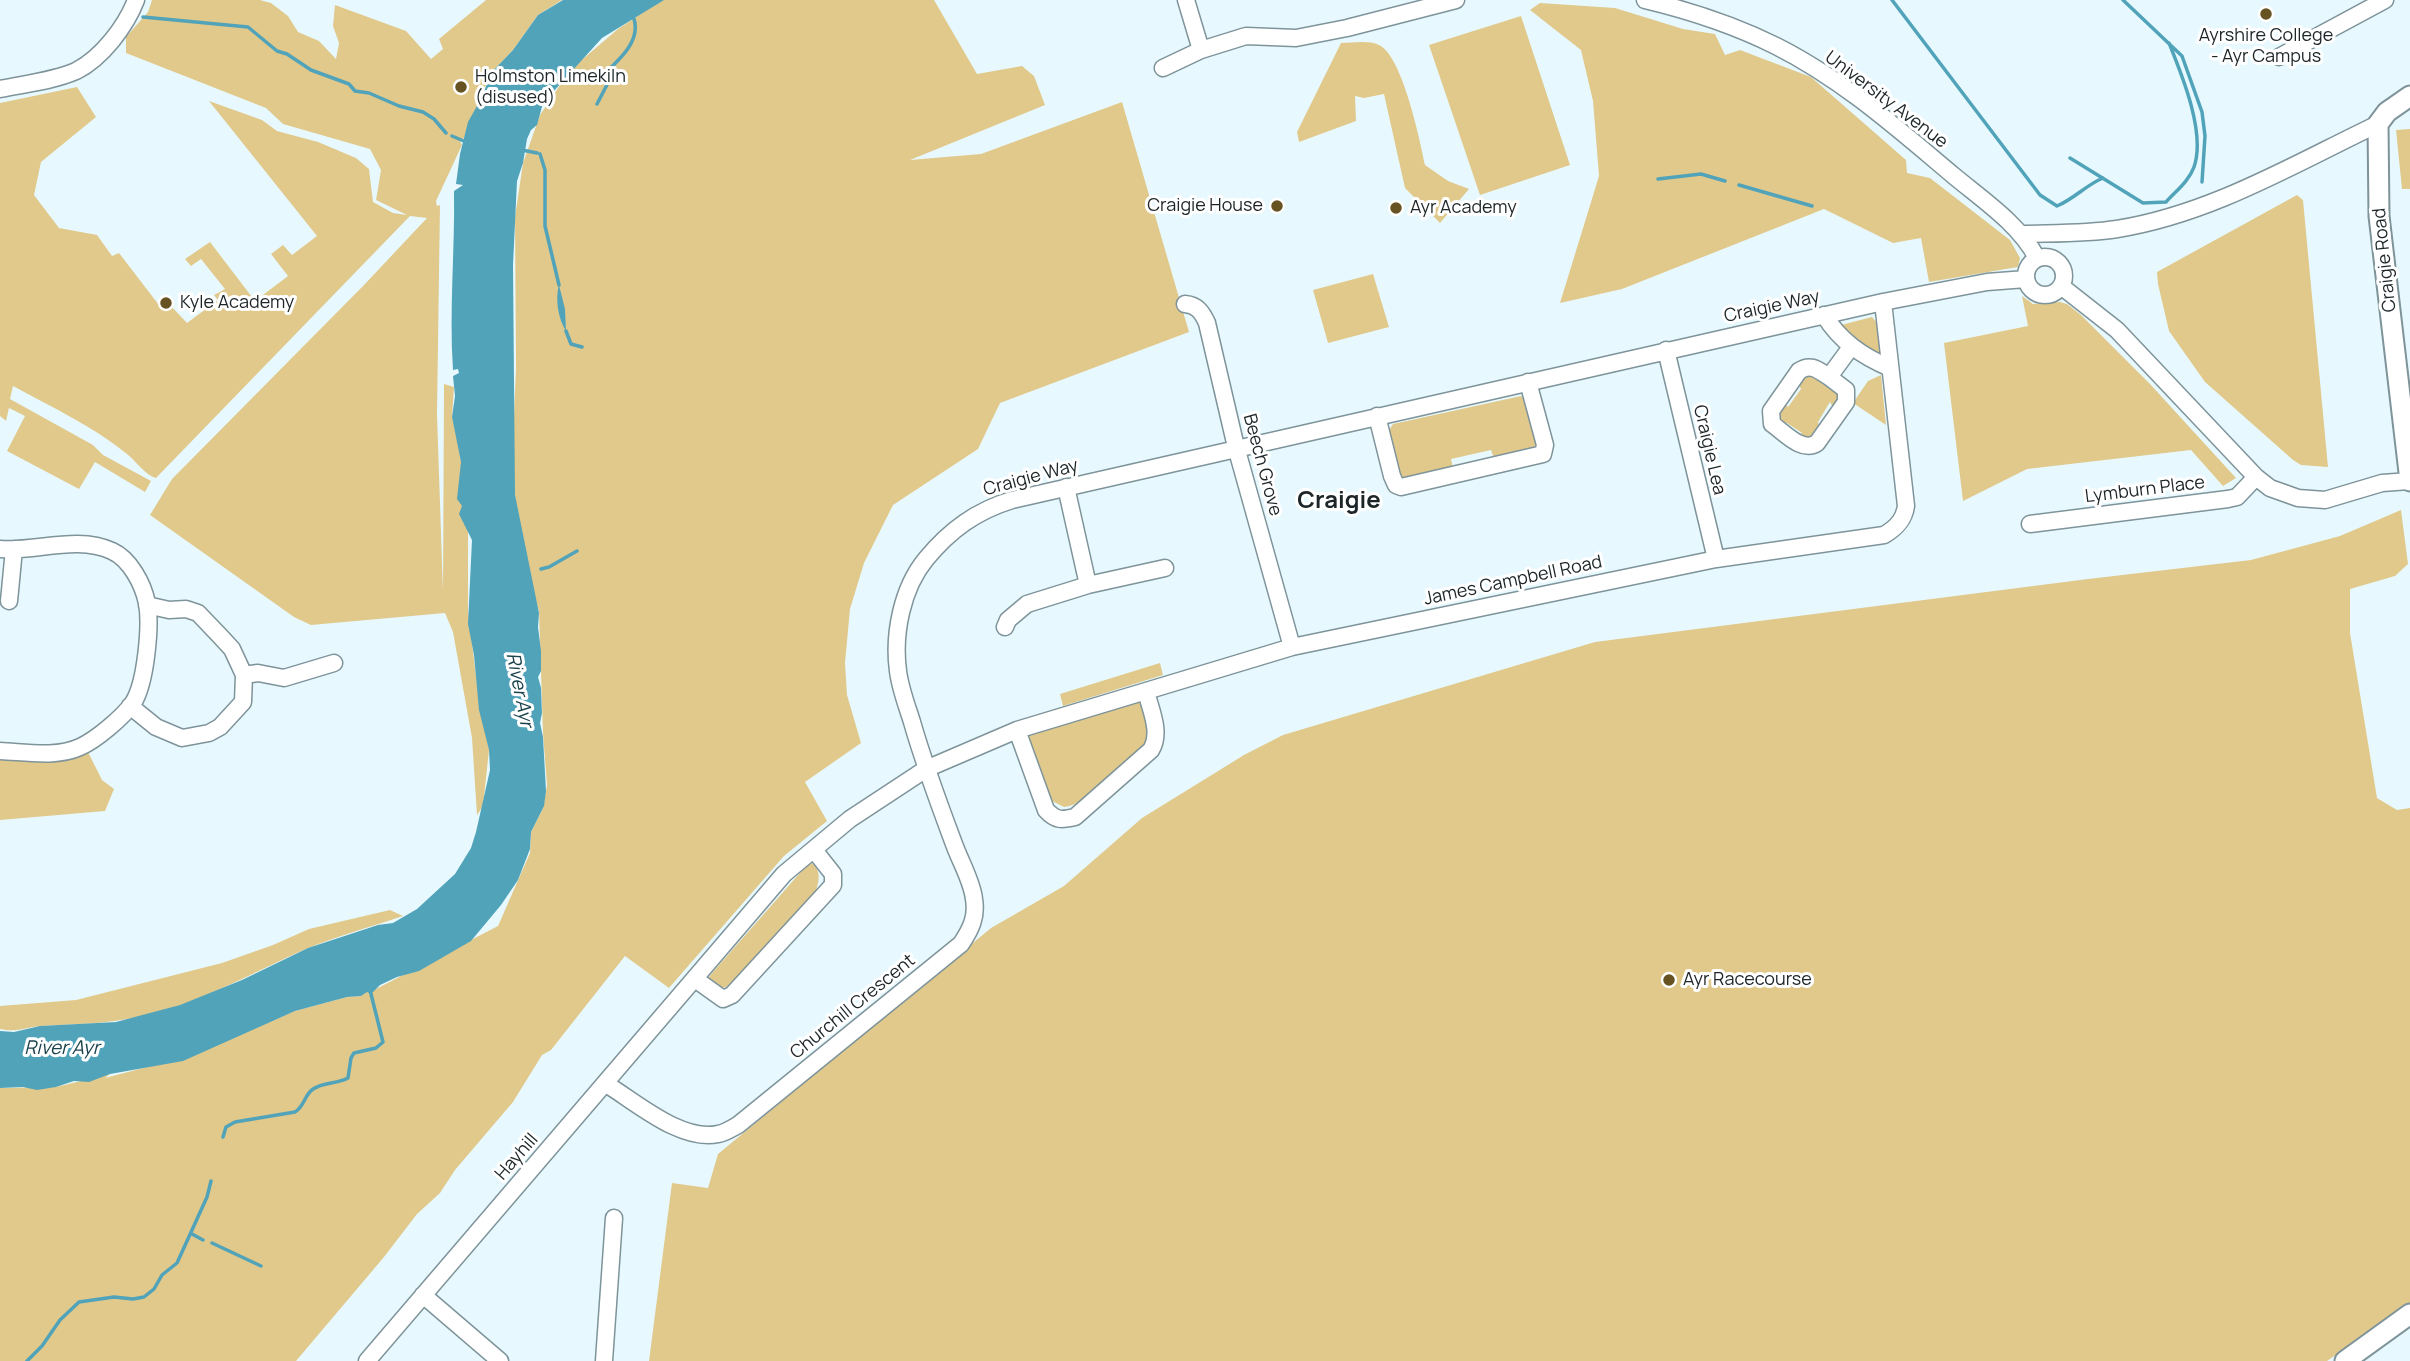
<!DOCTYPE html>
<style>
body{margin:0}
canvas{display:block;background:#e7f9ff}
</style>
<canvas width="2410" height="1361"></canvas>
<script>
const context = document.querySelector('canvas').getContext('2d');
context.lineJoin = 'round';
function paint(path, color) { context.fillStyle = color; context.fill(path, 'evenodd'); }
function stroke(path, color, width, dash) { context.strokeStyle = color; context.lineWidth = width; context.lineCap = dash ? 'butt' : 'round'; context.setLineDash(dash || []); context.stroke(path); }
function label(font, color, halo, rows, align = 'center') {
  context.font = font + ' Manrope,sans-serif'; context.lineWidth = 6; context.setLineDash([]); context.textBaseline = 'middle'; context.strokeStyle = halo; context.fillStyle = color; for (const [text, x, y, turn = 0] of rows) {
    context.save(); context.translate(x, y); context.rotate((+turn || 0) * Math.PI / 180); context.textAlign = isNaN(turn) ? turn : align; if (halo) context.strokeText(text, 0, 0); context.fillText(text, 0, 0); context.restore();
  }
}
paint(new Path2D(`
 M 152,0 L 260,0 L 271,3 L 288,16 L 298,32 L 319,41 L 336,59 L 339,43 L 333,26 L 335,5 L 406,31 L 431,59 L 443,49 L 439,39 L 486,0 L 562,0 L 538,15 L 513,50 L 491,73 L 464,138 L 460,141 L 462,145 L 436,201 L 437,206 L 440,205 L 437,414 L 443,592 L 444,384 L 454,387 L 452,417 L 459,442 L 461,462 L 462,506 L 468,532 L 468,610 L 479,701 L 489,750 L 483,806 L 477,815 L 472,738 L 453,632 L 445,613 L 311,625 L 294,617 L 150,515 L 172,479 L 364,285 L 427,218 L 410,216 L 156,478 C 145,475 136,461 127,454 C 93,426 51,407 13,386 L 10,399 L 93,445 L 103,455 L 151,481 L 145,492 L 95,462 L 79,489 L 7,451 L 25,416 L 9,408 L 6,421 L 0,416 L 0,103 L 77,87 L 96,117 L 41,162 L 34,195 L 59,228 L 97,235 L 112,256 L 119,253 L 162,309 L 171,306 L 187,323 L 218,300 L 214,295 L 225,289 L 201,259 L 191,266 L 185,259 L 210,242 L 255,301 L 288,276 L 271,254 L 283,245 L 292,255 L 317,236 L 209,101 L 262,120 L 277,131 L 318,142 L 356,158 L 369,169 L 373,202 L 393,213 L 407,215 L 376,200 L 381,170 L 370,149 L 283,124 L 266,108 L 126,53 L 126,37 L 148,12 Z
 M 662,0 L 934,0 L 977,74 L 1022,66 L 1034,76 L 1045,105 L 910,160 L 981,154 L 1122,102 L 1189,332 L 1000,403 L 978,449 L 893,505 L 864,563 L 850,609 L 845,663 L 847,695 L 861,743 L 805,782 L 827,821 L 784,856 L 669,988 L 625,956 L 551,1050 L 542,1055 L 513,1102 L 455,1170 L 440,1193 L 417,1214 L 384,1257 L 296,1361 L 0,1361 L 0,1088 L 56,1087 L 110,1074 L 105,1078 L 193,1055 L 295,1011 L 347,997 L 361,996 L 367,991 L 371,994 L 374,990 L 498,926 L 530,853 L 531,832 L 543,808 L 547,785 L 543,733 L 539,611 L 510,513 L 516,368 L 515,217 L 523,163 L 540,115 L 560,85 L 577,64 L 618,29 Z
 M 1540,3 L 1615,8 L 1683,29 L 1715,34 L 1725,55 L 1740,50 L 1811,77 L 1906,160 L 1907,173 L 1930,178 L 2010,240 L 2020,258 L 2018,267 L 1929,282 L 1921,238 L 1893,243 L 1824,209 L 1622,289 L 1560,303 L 1599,176 L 1593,101 L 1581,50 L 1530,10 Z
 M 1521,16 L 1570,165 L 1480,195 L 1429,45 Z
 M 1341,43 C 1352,43 1369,40 1379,45 C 1402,55 1420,140 1425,165 L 1448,181 L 1469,189 L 1440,223 L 1405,188 L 1384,94 L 1364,98 L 1355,96 L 1356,121 L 1299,142 L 1297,132 Z
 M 2410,129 L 2410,189 L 2402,189 L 2396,130 Z
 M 2297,195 L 2303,200 L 2328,467 L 2301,465 L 2293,460 L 2205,382 L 2169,331 L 2158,284 L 2157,272 Z
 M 1373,274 L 1389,327 L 1328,343 L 1313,290 Z
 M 2022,296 L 2033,304 L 2060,302 L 2067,304 L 2081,315 L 2150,384 L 2236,478 L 2223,486 L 2191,450 L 2027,469 L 1963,501 L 1944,343 L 2028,326 Z
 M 1872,317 L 1877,323 L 1881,353 L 1875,355 L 1842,331 L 1841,325 Z
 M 1807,370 L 1842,392 L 1835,411 L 1830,402 L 1818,422 L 1821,431 L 1815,440 L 1797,437 L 1802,433 L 1787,423 L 1779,426 L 1775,413 L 1783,401 L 1788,407 L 1801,389 L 1797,380 Z
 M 1881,375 L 1886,425 L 1853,403 L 1868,381 Z
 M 1521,396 L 1527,401 L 1537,443 L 1531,451 L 1494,459 L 1491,450 L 1451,459 L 1453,468 L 1403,480 L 1397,476 L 1388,432 L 1393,424 Z
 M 2401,510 L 2408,564 L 2395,576 L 2350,589 L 2350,633 L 2377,798 L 2397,810 L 2410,808 L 2410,1304 L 2327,1361 L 649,1361 L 672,1183 L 708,1188 L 718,1154 L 991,928 L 1064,886 L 1142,818 L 1244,755 L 1283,735 L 1595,642 L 2088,579 L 2251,560 L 2340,536 Z
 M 1160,663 L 1163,675 L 1063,706 L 1060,694 Z
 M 1139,700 C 1148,711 1152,730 1145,742 C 1139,755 1097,792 1085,799 C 1078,803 1071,806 1064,807 L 1050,800 L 1028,735 Z
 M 87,750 L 102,780 L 114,789 L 105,811 L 0,820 L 0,758 Z
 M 811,863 C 822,870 819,881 816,891 L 729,986 L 718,989 L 710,982 L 709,977 L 712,973 L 806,866 Z
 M 390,910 L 403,916 C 371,927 337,936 306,949 C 251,973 197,1005 138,1017 C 106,1024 74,1024 42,1026 C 25,1027 17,1033 0,1029 L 0,1006 L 76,1000 L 222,963 L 273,945 L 309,929 Z`), '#e1c98c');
paint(new Path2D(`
 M 563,0 L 664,0 L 602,38 L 543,103 L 537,125 L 531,130 L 527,139 L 523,163 L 517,181 L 513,265 L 515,495 L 539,613 L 538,627 L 541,651 L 541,671 L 538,677 L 541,688 L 542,713 L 540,723 L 543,737 L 546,791 L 544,806 L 531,832 L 530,849 L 518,880 L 501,905 L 471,941 L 419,971 L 397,977 L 380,985 L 371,994 L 367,992 L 361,996 L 347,997 L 295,1011 L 183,1061 L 110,1074 L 89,1082 L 74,1081 L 56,1087 L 37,1090 L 23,1087 L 0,1088 L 0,1031 L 14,1032 L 40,1026 L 116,1022 L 180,1005 L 242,980 L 308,948 L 378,925 L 393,923 L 417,909 L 455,874 L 471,848 L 476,832 L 490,770 L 489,750 L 479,710 L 474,655 L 468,624 L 472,540 L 459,514 L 462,506 L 457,499 L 461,462 L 452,417 L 455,396 L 453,376 L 459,373 L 458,369 L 453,370 C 449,310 455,251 454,191 L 463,185 L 456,184 L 460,154 L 468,122 L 482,97 L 491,73 L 513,50 L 538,15 Z
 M 559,285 L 565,309 L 566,331 C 558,319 555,298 559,285 Z`), '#51a3ba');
stroke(new Path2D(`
 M 1892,0 L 2040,195 L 2057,206 C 2074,199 2086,185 2103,178
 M 2123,0 L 2182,56 L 2202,112 L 2205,136 L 2202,182
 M 143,17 L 248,27 L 277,51 L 287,54 L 311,70 L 349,84 L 355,91 L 369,93 L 399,106 L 423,112 L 434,119 L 446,133
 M 604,74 C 619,60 641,41 634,19
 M 597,104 L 609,81
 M 452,136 L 466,142
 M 522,150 L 537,153
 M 540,154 L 545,170 L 545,226 L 559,285
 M 2070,158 L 2143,203 L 2166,202 C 2176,191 2189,181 2194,167 C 2206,133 2182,75 2169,43
 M 1658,179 L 1701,174 L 1725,181
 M 1739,185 L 1812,206
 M 566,331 L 571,344 L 582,347
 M 541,569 L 549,567 L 577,551
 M 223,1137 L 226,1127 L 235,1122 L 295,1112 C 305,1106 304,1095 313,1089 C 323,1082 337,1084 348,1078 L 351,1058 L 354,1053 L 376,1048 L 383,1042 L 370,990
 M 192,1234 L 203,1240
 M 212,1243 L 261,1266
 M 27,1361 L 42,1346 L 60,1320 L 79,1302 L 114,1297 L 133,1299 L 144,1297 L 154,1289 L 162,1275 L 177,1263 L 207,1197 L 211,1181`), '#51a3ba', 3.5);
const minor = new Path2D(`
 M 1186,0 L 1201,50
 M 1645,0 C 1691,11 1734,25 1776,46 C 1842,79 1898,129 1954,176 C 1983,200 2019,224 2037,258
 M 2279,57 L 2385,0
 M 1163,68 L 1201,50 L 1246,36 L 1296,38 L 1347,28 L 1456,0
 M 0,89 C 24,84 53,81 76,71 C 102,58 126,26 136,0
 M 2022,234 C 2054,233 2085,234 2117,229 C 2211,214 2294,164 2378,124
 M2026 276a19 19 0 1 1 38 0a19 19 0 1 1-38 0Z
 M 2061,286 L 2117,330 L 2256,477 L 2270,488 L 2298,498 L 2325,500 L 2382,483 L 2410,481
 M 1185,304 C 1197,305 1202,312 1207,323 L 1236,447 L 1292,647
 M 1824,315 C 1840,341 1862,356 1890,368
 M 1666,350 L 1716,559
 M 1829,377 C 1818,370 1811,363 1799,371 L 1771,411 L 1772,424 C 1785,433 1802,453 1817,443 L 1846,402 L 1846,390 L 1829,377 L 1851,347
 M 1377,416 L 1392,476 L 1396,485 L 1401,487 L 1543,454 L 1545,445 L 1528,382
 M 1066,487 L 1088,585
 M 2030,524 L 2228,499 L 2237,497 L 2256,477
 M 0,549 C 36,552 77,535 112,551 C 130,559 143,584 147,603 C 151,625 146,683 133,703 C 123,717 96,740 80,747 C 56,758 25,752 0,751
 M 9,601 L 14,549
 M 1005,627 L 1008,620 L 1027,604 L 1088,585 L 1165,568
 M 244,675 L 258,673 L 284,678 L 334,663
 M 130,706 L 156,727 L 182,738 L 209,733 L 220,727 L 243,702 L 244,675 L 232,649 L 220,636 L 198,613 L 186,609 L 169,610 L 147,605
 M 1017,730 L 1046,810 C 1056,821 1062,820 1075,817 L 1151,750 C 1162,732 1150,709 1146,691
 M 695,979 L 723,999 L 732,995 L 833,885 L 833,874 L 814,850
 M 606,1084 C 636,1102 681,1142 718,1134 C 725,1133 732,1128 738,1125 L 961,944 C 971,929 977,917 974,899 C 972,881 960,861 954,844 C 939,804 924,764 912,722 C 907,706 900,688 898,671 C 893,634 902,588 926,559 C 950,530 976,511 1012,500 L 1883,302 L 1987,282 L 2026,279
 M 423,1295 L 500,1361
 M 367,1361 L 784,874 L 850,819 L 926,769 L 1017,730 L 1292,647 L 1716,559 L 1884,535 C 1896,528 1904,520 1906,506 L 1883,302
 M 604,1361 L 614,1218`);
const major = new Path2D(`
 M 2410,96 L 2387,112 L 2378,124 L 2379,216 L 2410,481
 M 2345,1361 L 2410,1314`);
stroke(minor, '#7e949a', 19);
stroke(major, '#7e949a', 23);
stroke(minor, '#fff', 16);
stroke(major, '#fff', 19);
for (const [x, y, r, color] of [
 [2266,14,7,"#665321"],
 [461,87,7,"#665321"],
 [1277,206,7,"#665321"],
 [1396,208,7,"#665321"],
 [166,303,7,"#665321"],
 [1669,980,7,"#665321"]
]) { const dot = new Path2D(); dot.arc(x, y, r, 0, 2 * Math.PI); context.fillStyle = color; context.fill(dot); stroke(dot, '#fff', 2.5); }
label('18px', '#1d2528', '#fff', [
 ["Ayrshire College",2266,36,"center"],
 ["- Ayr Campus",2266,57,"center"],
 ["Holmston Limekiln",475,77],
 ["(disused)",475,98],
 ["Craigie House",1263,206,"right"],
 ["Ayr Academy",1410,208],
 ["Kyle Academy",180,303],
 ["Ayr Racecourse",1683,980]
], 'left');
label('18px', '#1d2528', '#fff', [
 ["University Avenue",1886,100,37],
 ["Craigie Road",2385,260,-96],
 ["Craigie Way",1772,307,-12],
 ["Craigie Lea",1709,450,77],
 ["Beech Grove",1262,465,75],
 ["Craigie Way",1031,478,-15],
 ["Lymburn Place",2145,490,-7],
 ["James Campbell Road",1513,581,-12],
 ["Churchill Crescent",853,1007,-39],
 ["Hayhill",517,1157,-49]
]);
label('italic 19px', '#1c424c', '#fff', [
 ["River Ayr",519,690,79],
 ["River Ayr",62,1049]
]);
label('bold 24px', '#1d2528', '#fff', [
 ["Craigie",1339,501]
]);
</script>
